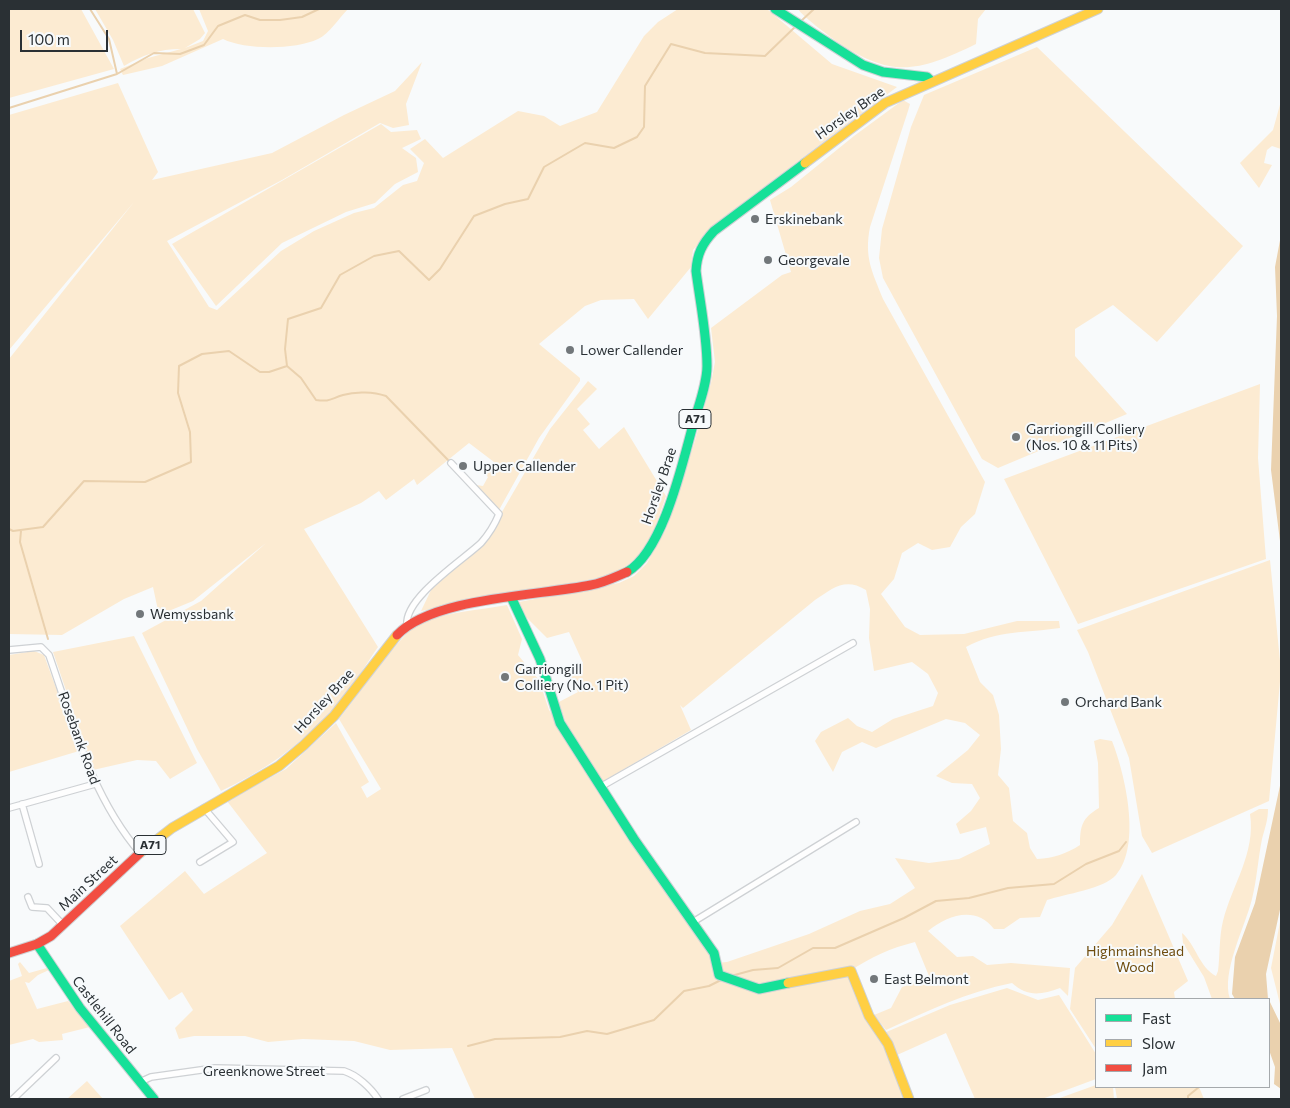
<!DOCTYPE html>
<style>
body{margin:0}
#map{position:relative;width:1290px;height:1108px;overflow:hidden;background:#f8fafb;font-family:Commissioner,sans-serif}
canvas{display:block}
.frame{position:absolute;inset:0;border:10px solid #2a3034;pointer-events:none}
.legend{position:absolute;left:1095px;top:998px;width:175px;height:90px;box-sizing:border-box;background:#f7fafc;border:1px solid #a5a9ac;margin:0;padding:6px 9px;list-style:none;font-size:15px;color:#2a3034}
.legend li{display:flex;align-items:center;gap:10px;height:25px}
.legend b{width:25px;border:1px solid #a5a9ac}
.scale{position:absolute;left:20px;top:30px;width:88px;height:22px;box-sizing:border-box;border:2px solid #2a3034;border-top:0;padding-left:6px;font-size:15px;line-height:18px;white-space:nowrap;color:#2a3034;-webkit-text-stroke:4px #f7fafc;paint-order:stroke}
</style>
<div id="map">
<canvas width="1290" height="1108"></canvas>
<div class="frame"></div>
<ul class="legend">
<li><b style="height:6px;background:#16e098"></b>Fast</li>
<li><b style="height:6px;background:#ffcf43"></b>Slow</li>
<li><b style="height:6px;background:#f24e42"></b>Jam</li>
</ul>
<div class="scale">100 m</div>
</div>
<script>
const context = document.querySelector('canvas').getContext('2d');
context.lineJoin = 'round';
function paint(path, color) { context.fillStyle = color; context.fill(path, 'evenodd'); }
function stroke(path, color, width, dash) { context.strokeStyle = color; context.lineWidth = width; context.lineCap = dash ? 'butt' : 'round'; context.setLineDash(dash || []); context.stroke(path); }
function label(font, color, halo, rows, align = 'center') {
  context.font = font + ' Commissioner,sans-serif'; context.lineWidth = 4; context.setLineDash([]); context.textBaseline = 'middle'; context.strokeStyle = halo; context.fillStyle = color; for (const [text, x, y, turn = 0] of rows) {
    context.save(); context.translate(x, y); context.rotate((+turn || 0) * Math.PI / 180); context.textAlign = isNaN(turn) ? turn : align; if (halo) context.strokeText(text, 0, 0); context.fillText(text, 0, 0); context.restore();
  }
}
paint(new Path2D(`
 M 9,9 L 81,9 L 114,69 L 9,98 Z
 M 95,9 L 193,9 L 205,33 L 200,39 L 185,48 L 203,41 L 208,31 L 199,9 L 348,9 C 339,18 329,34 318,39 C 295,50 245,50 223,39 L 162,66 L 123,75 L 120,69 L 148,58 L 181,49 C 159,49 143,55 124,66 L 113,40 Z
 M 678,9 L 767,9 L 832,64 L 897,87 L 717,222 L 693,250 L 691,267 L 648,319 L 634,299 L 601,300 L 585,306 L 539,344 L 580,378 L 580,381 L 539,438 L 499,510 L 476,485 L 483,486 L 488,477 L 485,474 L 494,462 L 469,443 L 417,485 L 414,479 L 386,500 L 379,491 L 361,503 L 304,529 L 378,647 C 363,669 348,694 330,713 C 298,747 262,772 221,791 L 197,749 L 142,633 L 201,601 L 266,543 L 193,601 L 159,615 L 153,587 L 124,599 L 62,635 L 9,634 L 9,359 L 134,202 L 9,350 L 9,115 L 118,83 L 158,172 L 152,180 L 272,153 L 344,115 L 395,91 L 422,62 L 406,104 L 409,125 L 393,128 L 380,123 L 282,180 L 167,241 L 209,307 L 217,310 L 281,251 L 314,231 L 354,213 L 374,208 L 403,185 L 417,181 L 424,163 L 410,149 L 425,139 L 443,158 L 518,111 L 544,116 L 560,126 L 597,112 L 644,36 L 658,22 Z
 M 798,9 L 986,9 L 978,19 L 976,44 C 918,72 892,79 836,41 C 827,34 803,17 798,9 Z
 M 1037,47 L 1243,246 L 1157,342 L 1113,305 L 1075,329 L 1075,356 L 1127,414 L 998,468 L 982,459 L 883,278 L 879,258 L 882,229 L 911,127 L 924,95 Z
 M 903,100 L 910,104 L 908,111 L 870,227 C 864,258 872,271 883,299 L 985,482 L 975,514 L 961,527 L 950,547 L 932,550 L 918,543 L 902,553 L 894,579 L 881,594 L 905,627 L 920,635 L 964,634 L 1017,621 L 1059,621 L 1060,628 C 1026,633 998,630 966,647 L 980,682 L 993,695 L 999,715 L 1001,749 L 998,775 L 1009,788 L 1013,821 L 1027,833 L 1030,848 L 1037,859 C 1054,858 1066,854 1080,845 C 1080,826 1082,818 1099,808 L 1098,763 L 1094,741 L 1100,739 L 1112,741 C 1125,774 1142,845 1116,875 C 1104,889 1065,894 1047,900 L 1040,917 L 1020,918 L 1004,929 L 994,929 C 976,905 947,915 928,931 L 957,957 L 973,956 L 987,965 L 1011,963 L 1070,968 L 1068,996 L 1060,988 C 1041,995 1027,997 1012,983 C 967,992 927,1011 886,1030 L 874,1015 L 891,1008 L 902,987 L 922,981 L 929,976 L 915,942 C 891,948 871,957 850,971 L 909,1099 L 475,1099 L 452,1048 L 390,1050 L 354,1041 L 303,1039 L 268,1042 L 245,1036 L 194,1036 L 179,1039 L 175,1028 L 193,1010 L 182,992 L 169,1000 L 120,926 L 185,871 L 204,894 L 267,853 L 227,801 L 286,769 L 336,723 L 369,782 L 361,787 L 367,798 L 381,789 L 339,719 C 354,701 403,630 420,623 C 447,612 479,610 507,605 L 522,639 L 518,655 L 539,680 L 549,710 L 592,775 L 595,788 L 628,839 L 650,866 L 716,963 L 727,962 L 809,934 L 860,911 L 890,904 L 915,888 L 895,858 L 929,863 L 959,859 L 990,844 L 986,827 L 960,834 L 956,824 L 971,811 L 980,798 L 972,784 L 952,783 L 936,776 L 968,750 L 980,735 L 965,723 L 946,719 L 876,748 L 862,742 L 842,752 L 833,772 L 815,741 L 821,732 L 848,718 L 857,726 L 872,732 L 893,719 L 933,706 L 938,693 L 928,674 L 912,662 L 874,671 L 869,638 L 870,609 L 866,590 C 845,577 833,588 815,600 L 683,708 L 680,705 L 691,730 L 602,782 L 567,726 L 559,702 L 578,692 L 566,671 L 583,663 L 569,632 L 547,638 L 526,617 L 519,602 L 619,583 L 634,576 L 647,563 L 666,529 L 694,444 L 711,383 L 715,362 L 711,328 L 782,275 L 791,272 L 770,200 L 791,187 L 854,136 Z
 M 1281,101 L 1281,149 L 1272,146 L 1267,150 L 1264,163 L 1272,165 L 1259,188 L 1240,163 L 1273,130 Z
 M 381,124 L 391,132 L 417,130 L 421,139 L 402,148 L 416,158 L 418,172 L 395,184 L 375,203 L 346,212 L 282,243 L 216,306 L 172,244 Z
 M 588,381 L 597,389 L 577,409 L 590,424 L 583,430 L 599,449 L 624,427 L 666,496 C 653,534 646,563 603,577 L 421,611 L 432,588 L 484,543 L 550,429 Z
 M 1260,384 L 1258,458 L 1266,559 L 1078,624 L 1004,479 Z
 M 1270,560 L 1281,671 L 1269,801 L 1152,853 L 1142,836 L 1129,758 L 1088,652 L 1077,630 Z
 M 134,636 L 197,763 L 170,779 L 156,761 L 137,760 L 93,770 L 53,652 Z
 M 34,651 L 44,655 L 79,751 L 9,772 L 9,655 Z
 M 1259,809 L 1268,809 C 1268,820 1265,828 1262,839 C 1258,859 1257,879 1252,899 C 1245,927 1221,972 1230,999 L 1212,999 L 1204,977 L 1183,943 L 1182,933 C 1196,945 1199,967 1216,976 L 1218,971 C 1220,955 1219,937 1223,921 C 1232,885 1256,853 1250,814 Z
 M 1142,874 L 1188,981 L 1174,992 L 1175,999 L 1096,999 L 1096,1049 L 1070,1009 L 1075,968 L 1112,925 Z
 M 1281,917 L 1281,1008 L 1271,968 Z
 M 20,962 L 29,973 L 47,968 L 49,970 L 38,975 L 29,983 L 25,982 L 37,1009 L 68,1001 L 90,1027 L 62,1034 L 63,1040 L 39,1042 L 33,1039 L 9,1045 L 9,981 L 22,976 L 18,964 Z
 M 1007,988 L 1038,1000 L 1059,995 L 1096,1054 L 1096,1079 L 1042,1099 L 975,1099 L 946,1033 L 897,1055 L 884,1033 L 950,1005 Z
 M 87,1081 L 103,1099 L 67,1099 Z
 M 1096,1085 L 1113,1087 L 1114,1099 L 1057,1099 Z
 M 1115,1087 L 1199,1087 L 1204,1099 L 1117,1099 Z`), '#fcebd2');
paint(new Path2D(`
 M 1281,235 L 1281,549 L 1271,470 L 1277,316 L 1275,267 Z
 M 1281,781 L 1281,905 L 1266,974 L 1268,999 L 1235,999 L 1232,994 L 1235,957 L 1255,903 Z
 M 1269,1000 L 1281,1025 L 1281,1089 L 1274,1084 L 1275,1067 L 1269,1050 Z`), '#ead1ae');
stroke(new Path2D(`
 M 90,9 L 109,39 L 117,74
 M 800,22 L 814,9
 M 9,108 L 117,74 L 154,53 L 180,54 L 204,45 L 218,26 L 245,15 L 260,20 L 280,20 L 302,17 L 319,9
 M 287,366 L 301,378 L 316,400 C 330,402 330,399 343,395 C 356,391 374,392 386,396 L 448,460
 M 9,529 L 13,531 L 43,527 L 84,481 L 145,482 L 191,462 L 190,432 L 178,393 L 179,366 L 202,354 L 229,351 L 260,372 L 269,372 L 287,366 L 285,349 L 288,319 L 321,308 L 340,275 L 374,256 L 399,251 L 429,280 L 440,269 L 474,216 L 505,204 L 528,199 L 544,167 L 585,143 L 614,148 L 637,137 L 644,127 L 645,86 L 671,44 L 705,53 L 765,56 L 797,25
 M 21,531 L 20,542 L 48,639
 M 731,976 L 753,970 L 778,968 L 813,948 L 835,948 L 904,918 L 936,901 L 969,898 L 1008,888 L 1054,884 L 1086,864 L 1119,851 L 1126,842
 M 468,1046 L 495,1039 L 560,1037 L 587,1031 L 607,1034 L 654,1020 L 684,991 L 709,986 L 723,979
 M 1188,1099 L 1188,1096 L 1199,1087`), '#ead1ae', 2);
const street = new Path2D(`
 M 407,625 C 404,598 463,560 481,543 C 488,535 495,524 499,514 L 451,463
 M 9,650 L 41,647 L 49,655 C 73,724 92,797 140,853
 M 602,786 L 853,643
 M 22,804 L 39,864
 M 9,808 L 95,784
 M 200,862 L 233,842 L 204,808
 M 28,897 L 32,907 L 47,908 L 63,925
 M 693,922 L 856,822
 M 140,1082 L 151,1077 L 215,1068 L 344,1071 C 357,1075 371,1088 378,1099
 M 13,1099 L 56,1058
 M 403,1099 L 426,1090`);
const fast = new Path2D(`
 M 775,9 L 863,65 L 883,72 L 927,77 L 931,81
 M 627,572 C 663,551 682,465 693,425 C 698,407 707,385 707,366 C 707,335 700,302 696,271 C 697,254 702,244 714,231 L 805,163
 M 512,599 L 540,659 L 560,723 L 634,839 L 714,953 L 719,975 L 759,989 L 788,983
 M 37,944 L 80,1008 L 154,1099`);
const slow = new Path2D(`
 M 805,163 L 885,103 L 1098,9
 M 140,853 L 172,828 L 279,766 L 304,745 L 334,716 L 397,635
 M 788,983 L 851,971 L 869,1016 L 888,1044 L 909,1099`);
const jam = new Path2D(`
 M 397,635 C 433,597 539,596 591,585 C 603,583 615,577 627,572
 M 9,953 L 37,944 L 51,936 L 140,853`);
stroke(street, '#ced1d4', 8);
stroke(fast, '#ced1d4', 11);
stroke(slow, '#ced1d4', 11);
stroke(jam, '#ced1d4', 11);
stroke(street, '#fefefe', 5.5);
stroke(fast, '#16e098', 9);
stroke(slow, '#ffcf43', 9);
stroke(jam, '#f24e42', 9);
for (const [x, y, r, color] of [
 [755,219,5,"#72777a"],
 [768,260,5,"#72777a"],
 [570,350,5,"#72777a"],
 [1016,437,5,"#72777a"],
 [463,466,5,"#72777a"],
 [140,614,5,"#72777a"],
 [505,677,5,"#72777a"],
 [1065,702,5,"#72777a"],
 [874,979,5,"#72777a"]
]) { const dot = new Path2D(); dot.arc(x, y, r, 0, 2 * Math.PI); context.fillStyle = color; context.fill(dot); stroke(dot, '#f7fafc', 2); }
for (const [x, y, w] of [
 [695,419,32],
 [150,845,32]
]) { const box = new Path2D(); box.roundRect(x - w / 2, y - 9.5, w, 19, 4); context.fillStyle = '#f7fafc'; context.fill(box); stroke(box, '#2a3034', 1); }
label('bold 12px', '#2a3034', null, [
 ["A71",695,419],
 ["A71",150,845]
]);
label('14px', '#2a3034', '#f7fafc', [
 ["Horsley Brae",850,113,-35],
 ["Horsley Brae",659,486,-71],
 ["Horsley Brae",324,701,-48],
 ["Rosebank Road",79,738,70],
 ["Main Street",88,883,-43],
 ["Castlehill Road",104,1015,52],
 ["Greenknowe Street",264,1071]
]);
label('14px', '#2a3034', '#f7fafc', [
 ["Erskinebank",765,219],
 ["Georgevale",778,260],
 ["Lower Callender",580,350],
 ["Garriongill Colliery",1026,429],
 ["(Nos. 10 & 11 Pits)",1026,445],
 ["Upper Callender",473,466],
 ["Wemyssbank",150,614],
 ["Garriongill",515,669],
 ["Colliery (No. 1 Pit)",515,685],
 ["Orchard Bank",1075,702],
 ["East Belmont",884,979]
], 'left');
label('14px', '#6f4d0f', '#f7fafc', [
 ["Highmainshead",1135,951],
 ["Wood",1135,967]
]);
</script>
